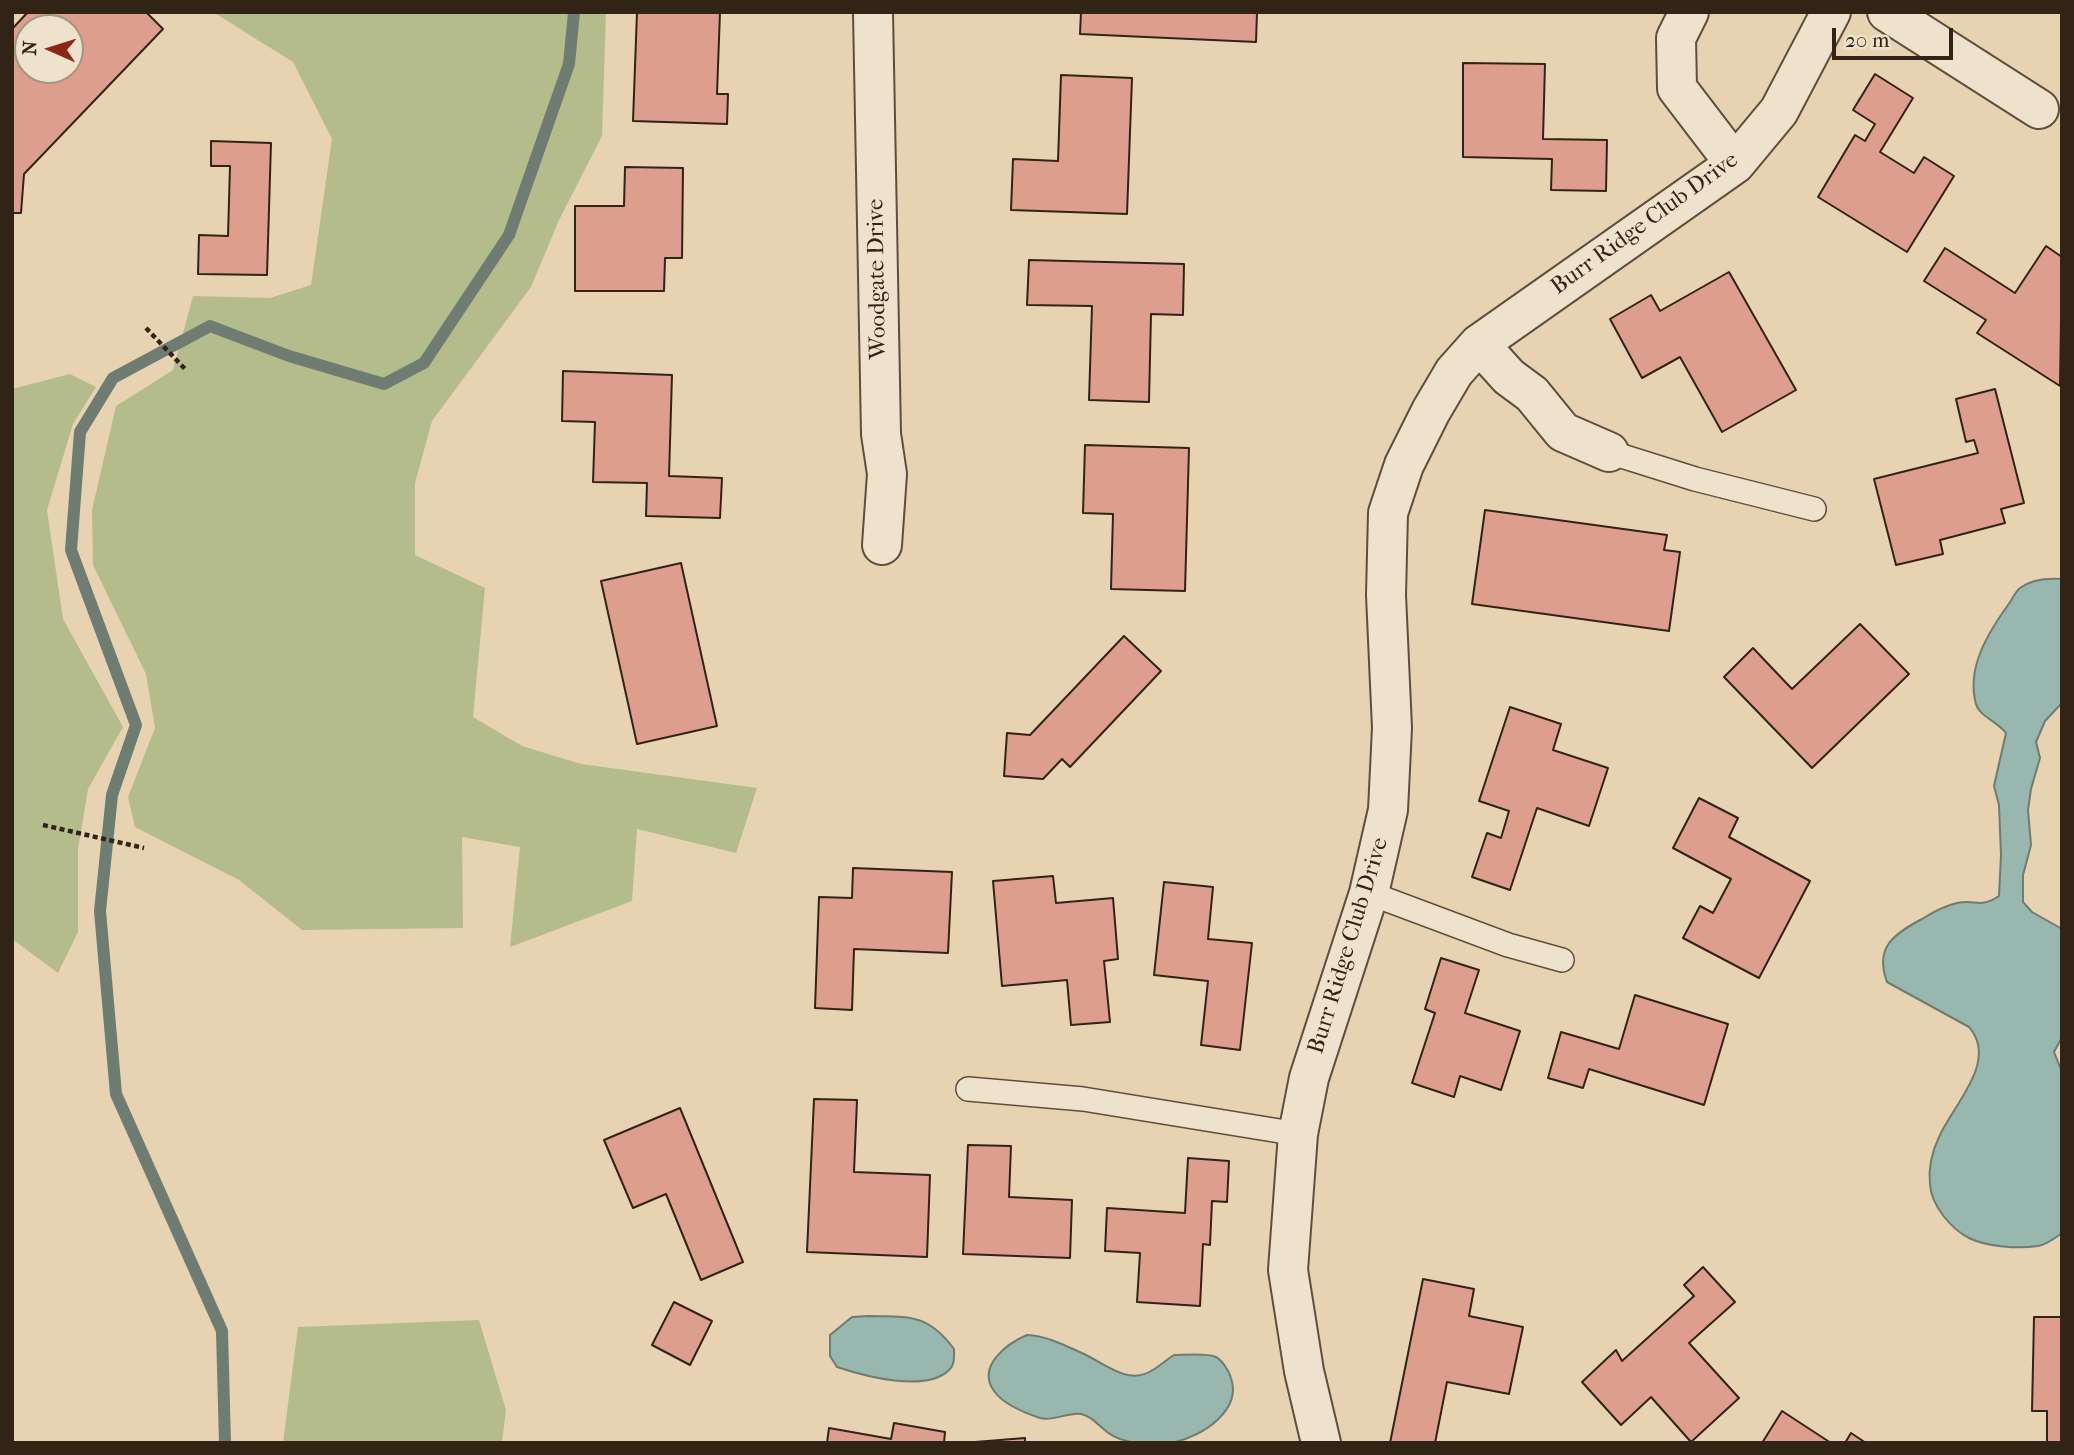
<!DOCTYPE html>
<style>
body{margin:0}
#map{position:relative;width:2074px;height:1455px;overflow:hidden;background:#e7d2b1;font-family:"IM FELL French Canon",serif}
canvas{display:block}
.frame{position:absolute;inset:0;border:14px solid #312316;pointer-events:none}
.north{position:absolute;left:14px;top:14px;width:70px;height:70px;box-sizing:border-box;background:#efe2cc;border:2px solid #a39683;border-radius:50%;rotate:273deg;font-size:19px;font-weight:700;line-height:28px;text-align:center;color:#312316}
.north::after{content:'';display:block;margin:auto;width:24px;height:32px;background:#8f2418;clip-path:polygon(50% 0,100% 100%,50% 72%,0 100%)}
.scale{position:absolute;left:1832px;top:28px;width:121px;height:32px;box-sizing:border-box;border:4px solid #312316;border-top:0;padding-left:9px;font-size:21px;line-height:24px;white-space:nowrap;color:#312316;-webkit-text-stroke:5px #efe2cc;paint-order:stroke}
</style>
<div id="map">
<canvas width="2074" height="1455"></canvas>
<div class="frame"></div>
<div class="north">N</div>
<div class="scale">20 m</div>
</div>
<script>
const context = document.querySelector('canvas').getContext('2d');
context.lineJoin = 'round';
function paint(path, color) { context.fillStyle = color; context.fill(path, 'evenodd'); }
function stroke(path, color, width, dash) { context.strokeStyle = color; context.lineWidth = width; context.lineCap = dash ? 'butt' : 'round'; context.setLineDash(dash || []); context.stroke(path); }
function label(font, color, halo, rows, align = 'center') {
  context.font = font + ' "IM FELL French Canon",serif'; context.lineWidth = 5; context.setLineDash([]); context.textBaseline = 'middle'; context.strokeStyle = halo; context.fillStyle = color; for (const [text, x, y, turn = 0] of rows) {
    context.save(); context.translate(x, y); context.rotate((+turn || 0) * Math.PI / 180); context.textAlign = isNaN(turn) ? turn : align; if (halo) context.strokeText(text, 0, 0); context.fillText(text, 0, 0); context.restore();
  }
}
paint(new Path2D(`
 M 213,12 L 606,12 L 602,136 L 559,220 L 531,287 L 432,421 L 415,483 L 415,555 L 485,588 L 473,717 L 522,746 L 581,764 L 757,788 L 736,853 L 637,829 L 632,901 L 510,947 L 520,847 L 462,837 L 463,928 L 302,930 L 239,880 L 135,827 L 128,797 L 155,728 L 146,674 L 93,565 L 92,510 L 116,406 L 173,370 L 193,296 L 270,298 L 311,285 L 332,139 L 293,62 Z
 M 70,374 L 96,387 L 73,424 L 47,510 L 63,619 L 123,727 L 88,789 L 78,849 L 78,932 L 58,973 L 12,939 L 12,389 Z
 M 479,1320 L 506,1410 L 502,1443 L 283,1443 L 298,1327 Z`), '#b5bc8c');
const water = new Path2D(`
 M 2062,579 L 2062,703 L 2045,721 L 2036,742 L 2040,758 L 2031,789 L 2028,810 L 2031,845 L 2023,875 L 2023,902 L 2032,912 L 2062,929 L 2062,1037 L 2054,1052 L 2062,1072 L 2062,1233 C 2055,1238 2046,1245 2038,1246 C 2019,1249 1987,1247 1969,1238 C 1951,1229 1931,1205 1930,1184 C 1928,1167 1932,1152 1939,1137 C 1953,1105 1999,1061 1969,1027 L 1887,982 C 1874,947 1894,934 1922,919 C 1933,912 1944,906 1957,903 C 1976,899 1979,909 1999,896 L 2001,855 L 1999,805 L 1994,786 L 2006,733 C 1998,722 1979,716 1976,704 C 1966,668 1988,633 2008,605 C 2012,600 2015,592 2020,588 C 2032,579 2048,578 2062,579 Z
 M 868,1316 C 909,1317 927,1313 954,1349 C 954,1356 955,1365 949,1370 C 926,1393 864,1376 837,1367 L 830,1356 L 830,1335 L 852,1317 Z
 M 1027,1335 C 1048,1336 1066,1346 1084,1354 C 1105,1364 1128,1385 1151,1371 C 1159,1367 1166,1360 1174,1355 C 1184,1355 1208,1353 1216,1357 C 1222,1360 1229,1371 1231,1378 C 1242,1410 1203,1436 1175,1442 C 1155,1446 1123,1445 1107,1432 C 1099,1426 1092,1416 1081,1414 C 1068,1412 1052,1422 1040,1418 C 1025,1413 1003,1404 994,1391 C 976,1366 1008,1343 1027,1335 Z`);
paint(water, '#97b7af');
stroke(water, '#6e7c72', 2);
stroke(new Path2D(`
 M 225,1443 L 222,1331 L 116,1094 L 100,911 L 112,795 L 136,725 L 71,550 L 80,432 L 113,378 L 210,326 L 289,356 L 384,384 L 424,363 L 509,235 L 569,64 L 574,12`), '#6e7c72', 12);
const building = new Path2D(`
 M 28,12 L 146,12 L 163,29 L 24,174 L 21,213 L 12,213 L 12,29 ZM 28,28 L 70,28 L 70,70 L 28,70 Z
 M 637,12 L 720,12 L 717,94 L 728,94 L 727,124 L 633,121 Z
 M 1081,12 L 1257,12 L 1256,42 L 1080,34 Z
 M 1463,63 L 1545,64 L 1543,139 L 1607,140 L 1606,191 L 1551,190 L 1552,159 L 1463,157 Z
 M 1875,74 L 1913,98 L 1880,152 L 1914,173 L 1924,157 L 1954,176 L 1907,252 L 1818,197 L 1855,135 L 1865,141 L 1875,124 L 1853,110 Z
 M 1061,75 L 1132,78 L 1127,214 L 1011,210 L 1013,159 L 1058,161 Z
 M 211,141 L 271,143 L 267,275 L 198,274 L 199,235 L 228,236 L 230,166 L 211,166 Z
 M 625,167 L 683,168 L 682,258 L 665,258 L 664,291 L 575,291 L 575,206 L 624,206 Z
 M 2046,246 L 2062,257 L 2060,386 L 1977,333 L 1986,320 L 1924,281 L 1945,248 L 2015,293 Z
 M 1029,260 L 1184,264 L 1183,315 L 1151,314 L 1149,402 L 1089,400 L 1092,306 L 1027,305 Z
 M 1729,272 L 1796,390 L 1722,432 L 1680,357 L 1642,378 L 1610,319 L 1651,295 L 1660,311 Z
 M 563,371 L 672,375 L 669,476 L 722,478 L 720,518 L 646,516 L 647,483 L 593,482 L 595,422 L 562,421 Z
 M 1995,389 L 2024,503 L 2001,509 L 2005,523 L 1940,540 L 1943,554 L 1896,565 L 1874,479 L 1978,453 L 1974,440 L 1966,442 L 1956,399 Z
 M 1085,445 L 1189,448 L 1185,591 L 1111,589 L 1113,514 L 1083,513 Z
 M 1485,510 L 1667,535 L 1664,550 L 1680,552 L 1669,631 L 1472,604 Z
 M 681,563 L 717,726 L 637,744 L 601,581 Z
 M 1860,624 L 1909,674 L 1812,768 L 1724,677 L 1753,648 L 1792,689 Z
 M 1124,636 L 1161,671 L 1070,767 L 1062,759 L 1043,779 L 1004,776 L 1007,733 L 1030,735 Z
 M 1510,707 L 1561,724 L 1553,750 L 1608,768 L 1589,826 L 1537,808 L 1510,890 L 1472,877 L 1487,833 L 1501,838 L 1509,811 L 1479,801 Z
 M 1699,798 L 1738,818 L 1729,837 L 1810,881 L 1759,978 L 1683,938 L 1700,906 L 1713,913 L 1731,879 L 1673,848 Z
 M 853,868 L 952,872 L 948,953 L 854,949 L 852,1010 L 815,1008 L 819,897 L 852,898 Z
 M 1053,876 L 1056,903 L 1113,898 L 1118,959 L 1104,961 L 1110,1022 L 1071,1025 L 1067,980 L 1002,986 L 993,881 Z
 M 1164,882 L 1213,887 L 1208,939 L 1252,943 L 1240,1050 L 1201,1045 L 1208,981 L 1154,975 Z
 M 1441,958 L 1479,970 L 1465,1013 L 1520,1031 L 1501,1090 L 1460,1076 L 1454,1097 L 1412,1083 L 1435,1013 L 1425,1009 Z
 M 1635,995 L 1728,1024 L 1704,1105 L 1589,1069 L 1583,1088 L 1548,1078 L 1561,1032 L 1619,1049 Z
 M 814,1099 L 857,1100 L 854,1172 L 930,1175 L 927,1257 L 807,1252 Z
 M 680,1108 L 743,1262 L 701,1280 L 666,1194 L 633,1208 L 604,1140 Z
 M 968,1145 L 1011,1146 L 1009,1197 L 1072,1200 L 1070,1258 L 963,1254 Z
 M 1188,1158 L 1229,1161 L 1227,1202 L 1212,1201 L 1210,1245 L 1203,1244 L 1200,1306 L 1137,1302 L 1140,1253 L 1105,1251 L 1107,1208 L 1185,1213 Z
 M 1703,1267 L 1735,1302 L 1689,1343 L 1739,1398 L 1691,1442 L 1651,1397 L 1621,1425 L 1582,1382 L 1616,1350 L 1622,1361 L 1694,1296 L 1684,1285 Z
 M 1423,1279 L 1474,1289 L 1469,1316 L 1523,1327 L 1509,1394 L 1447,1382 L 1435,1443 L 1390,1443 Z
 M 674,1302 L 712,1321 L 690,1365 L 652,1345 Z
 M 2034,1317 L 2062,1317 L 2062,1443 L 2047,1443 L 2047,1411 L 2032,1411 Z
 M 1782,1411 L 1831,1443 L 1762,1443 Z
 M 894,1423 L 945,1432 L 944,1443 L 827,1443 L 829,1428 L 891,1439 Z
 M 1851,1433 L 1866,1443 L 1845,1443 Z
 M 1025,1438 L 1025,1443 L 975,1442 Z`);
paint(building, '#de9e8d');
stroke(building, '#312316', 2);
const service = new Path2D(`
 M 1609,452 L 1695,479 L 1814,509
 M 1369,893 L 1508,945 L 1562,960
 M 968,1089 L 1083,1099 L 1298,1134`);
const minor = new Path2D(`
 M 873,12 L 881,434 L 887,474 L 882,545
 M 1689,12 L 1676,38 L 1677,88 L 1735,164
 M 1887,12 L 2039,109
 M 1479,344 L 1509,377 L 1532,394 L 1563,432 L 1609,452
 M 1321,1443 L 1304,1371 L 1288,1270 L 1298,1134 L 1309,1078 L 1369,893 L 1388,810 L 1392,728 L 1386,595 L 1388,513 L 1404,465 L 1431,411 L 1454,372 L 1479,344 L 1735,164 L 1779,111 L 1831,12`);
stroke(service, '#5e4f3d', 26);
stroke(minor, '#5e4f3d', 42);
stroke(new Path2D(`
 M 146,328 L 186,370
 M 43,825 L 144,848`), '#312316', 4.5, [5, 3.5]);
stroke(service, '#efe2cc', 23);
stroke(minor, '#efe2cc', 38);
label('23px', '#312316', '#efe2cc', [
 ["Burr Ridge Club Drive",1645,224,-36],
 ["Woodgate Drive",878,279,-91],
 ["Burr Ridge Club Drive",1349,946,-73]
]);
</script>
